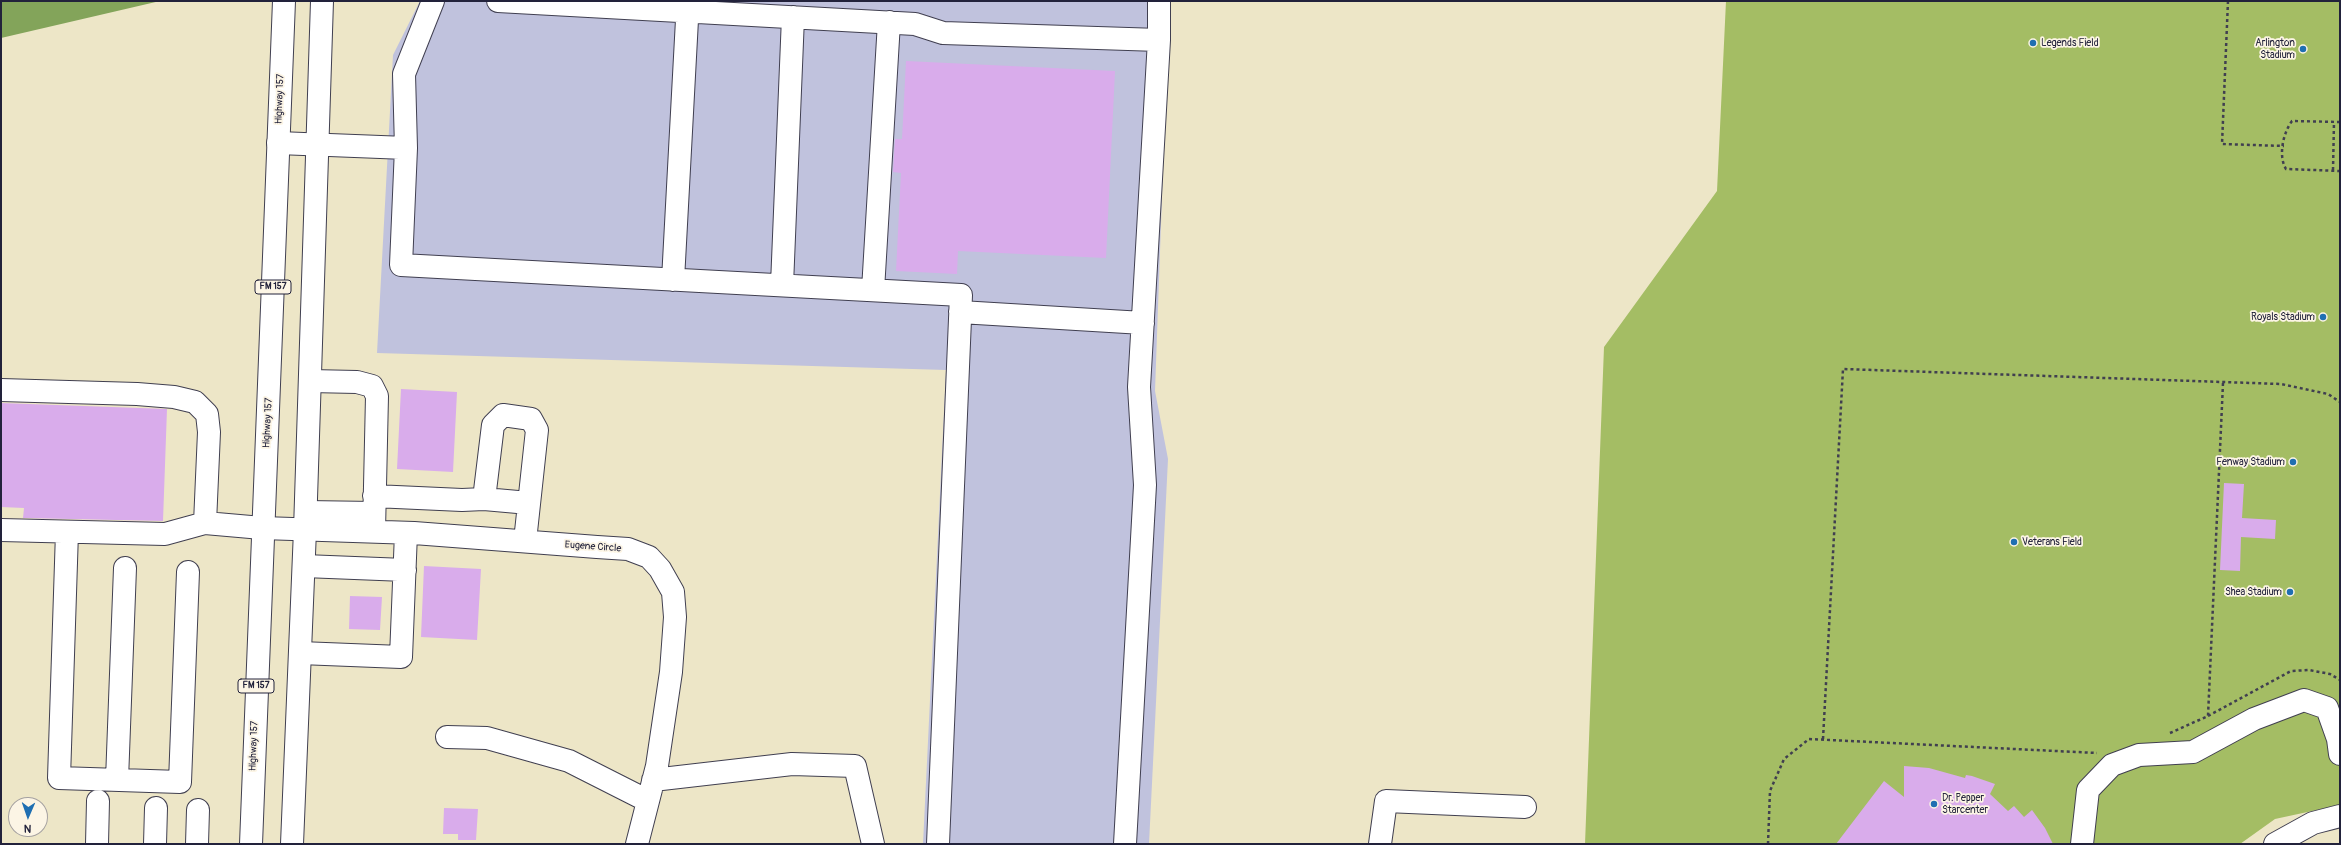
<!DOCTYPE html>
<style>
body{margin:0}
#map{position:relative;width:2341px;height:845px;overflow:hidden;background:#ede6c7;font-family:Pangolin,sans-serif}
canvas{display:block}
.frame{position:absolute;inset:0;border:2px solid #22223b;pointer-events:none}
.north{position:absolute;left:8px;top:797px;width:40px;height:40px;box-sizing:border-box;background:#fcf5e5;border:1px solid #a5a1a1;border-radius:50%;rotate:182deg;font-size:11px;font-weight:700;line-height:16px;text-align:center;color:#22223b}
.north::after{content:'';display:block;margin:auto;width:14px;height:18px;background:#1f6fb2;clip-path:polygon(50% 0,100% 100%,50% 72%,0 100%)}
</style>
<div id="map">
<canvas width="2341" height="845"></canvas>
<div class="frame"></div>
<div class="north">N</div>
</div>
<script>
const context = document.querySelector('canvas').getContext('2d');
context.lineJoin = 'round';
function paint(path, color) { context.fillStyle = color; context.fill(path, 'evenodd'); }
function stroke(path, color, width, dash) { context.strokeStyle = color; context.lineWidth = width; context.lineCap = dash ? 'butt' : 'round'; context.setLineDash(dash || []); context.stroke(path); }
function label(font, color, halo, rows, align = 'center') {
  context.font = font + ' Pangolin,sans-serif'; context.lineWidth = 3.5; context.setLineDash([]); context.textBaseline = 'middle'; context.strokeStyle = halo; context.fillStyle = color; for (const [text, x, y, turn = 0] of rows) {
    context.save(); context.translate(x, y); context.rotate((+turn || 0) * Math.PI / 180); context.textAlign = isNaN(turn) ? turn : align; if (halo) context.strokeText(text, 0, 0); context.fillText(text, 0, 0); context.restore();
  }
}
paint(new Path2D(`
 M 420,1 L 1169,1 L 1155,391 L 1168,459 L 1149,844 L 923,844 L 946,370 L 377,353 L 393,55 Z`), '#c0c2dd');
paint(new Path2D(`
 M 1726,1 L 2340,1 L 2340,805 L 2275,819 L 2240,844 L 1585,844 L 1604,347 L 1717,191 Z`), '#a4bd64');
paint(new Path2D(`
 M 1,1 L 160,1 L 1,38 Z`), '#83a45a');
paint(new Path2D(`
 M 906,61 L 1115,71 L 1106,258 L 958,251 L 957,274 L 896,271 L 901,173 L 893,172 L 895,139 L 902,139 Z
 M 401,389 L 457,392 L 453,472 L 397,469 Z
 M 1,403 L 167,409 L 163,521 L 23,518 L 24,508 L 1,507 Z
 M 2224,483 L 2244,484 L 2242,518 L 2276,520 L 2275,539 L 2241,537 L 2240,571 L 2220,570 Z
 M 424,566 L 481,569 L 477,640 L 421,637 Z
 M 350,596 L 382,597 L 380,630 L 349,629 Z
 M 1904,766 L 1929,768 L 1965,778 L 1966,775 L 1972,776 L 1995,784 L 1990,794 L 2008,811 L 2014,806 L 2024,817 L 2032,810 L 2045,828 L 2053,844 L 1836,844 L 1884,781 L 1904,797 Z
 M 444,808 L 478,809 L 476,840 L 458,840 L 458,834 L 443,834 Z`), '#d9aceb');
const minor = new Path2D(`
 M 498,1 L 915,24 L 943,33 L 1159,40 L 1139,387 L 1145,485 L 1125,844
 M 1159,40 L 1159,1
 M 278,143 L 406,148 L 401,265 L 961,295 L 938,844
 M 406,148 L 404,74 L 433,1
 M 673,280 L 688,1
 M 782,285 L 793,17
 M 873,290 L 889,22
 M 960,312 L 1143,323
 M 310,381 L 357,382 L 372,386 L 377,396 L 374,531
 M 1,390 L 137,394 L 174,397 L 195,402 L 207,414 L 209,432 L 205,523 L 262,528 L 414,533 L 597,547 L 628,549 L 649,557 L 660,569 L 673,592 L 675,617 L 671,672 L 657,766 L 637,844
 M 374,496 L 462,500 L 484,499 L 493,425 L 503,415 L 531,419 L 537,430 L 525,541
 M 484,499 L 529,503
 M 306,512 L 374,513
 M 1,530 L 165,534 L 205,523
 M 67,532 L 59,778 L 180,782 L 188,572
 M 304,566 L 405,570
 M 300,653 L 401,657 L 406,533
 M 447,737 L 487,738 L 569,761 L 648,801
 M 117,780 L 125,568
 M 653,780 L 792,764 L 855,766 L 873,844
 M 97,844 L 98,801
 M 155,844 L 156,808
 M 197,844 L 198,810
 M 1380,844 L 1386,801 L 1525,807
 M 2082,844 L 2088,790 L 2112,765 L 2139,755 L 2193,752 L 2254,719 L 2304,700 L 2327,708 L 2338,739 L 2340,754
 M 2275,844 L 2313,823 L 2340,816`);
const major = new Path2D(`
 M 251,844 L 284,1
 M 292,844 L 305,530 L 322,1`);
stroke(minor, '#403f50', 24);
stroke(major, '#403f50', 24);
stroke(new Path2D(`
 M 2228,1 L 2222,144 L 2284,146
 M 2340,122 L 2292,121 C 2283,133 2278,156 2286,169 L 2340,171
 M 2333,170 L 2334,122
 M 2208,716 L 2291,671 L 2309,670 L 2330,674 L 2340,680
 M 2170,733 L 2208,716 L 2223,383
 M 1823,739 L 1843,369 L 2281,384 L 2328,394 L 2340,402
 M 1768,844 L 1770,791 L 1784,759 L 1809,739 L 2097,753`), '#403f50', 2.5, [3, 3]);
stroke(minor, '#fff', 22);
stroke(major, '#fff', 22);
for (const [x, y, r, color] of [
 [2033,43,4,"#1f6fb2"],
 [2303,49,4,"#1f6fb2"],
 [2323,317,4,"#1f6fb2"],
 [2293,462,4,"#1f6fb2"],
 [2014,542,4,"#1f6fb2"],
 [2290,592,4,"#1f6fb2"],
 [1934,804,4,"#1f6fb2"]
]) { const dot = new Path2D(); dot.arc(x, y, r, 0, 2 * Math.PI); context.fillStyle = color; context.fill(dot); stroke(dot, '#fcf5e5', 1.5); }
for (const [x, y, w] of [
 [273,287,36],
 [256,686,36]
]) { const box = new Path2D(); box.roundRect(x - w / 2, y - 7, w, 14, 3); context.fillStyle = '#fcf5e5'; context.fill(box); stroke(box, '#22223b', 1); }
label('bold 9px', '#22223b', null, [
 ["FM 157",273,287],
 ["FM 157",256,686]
]);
label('10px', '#22223b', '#fcf5e5', [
 ["Legends Field",2041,43,"left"],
 ["Arlington",2295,43],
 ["Stadium",2295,55],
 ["Royals Stadium",2315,317],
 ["Fenway Stadium",2285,462],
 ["Veterans Field",2022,542,"left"],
 ["Shea Stadium",2282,592],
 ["Dr. Pepper",1942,798,"left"],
 ["Starcenter",1942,810,"left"]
], 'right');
label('10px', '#22223b', '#fcf5e5', [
 ["Highway 157",280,99,-88],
 ["Highway 157",268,423,-87],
 ["Eugene Circle",593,547,4],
 ["Highway 157",254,746,-88]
]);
</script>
